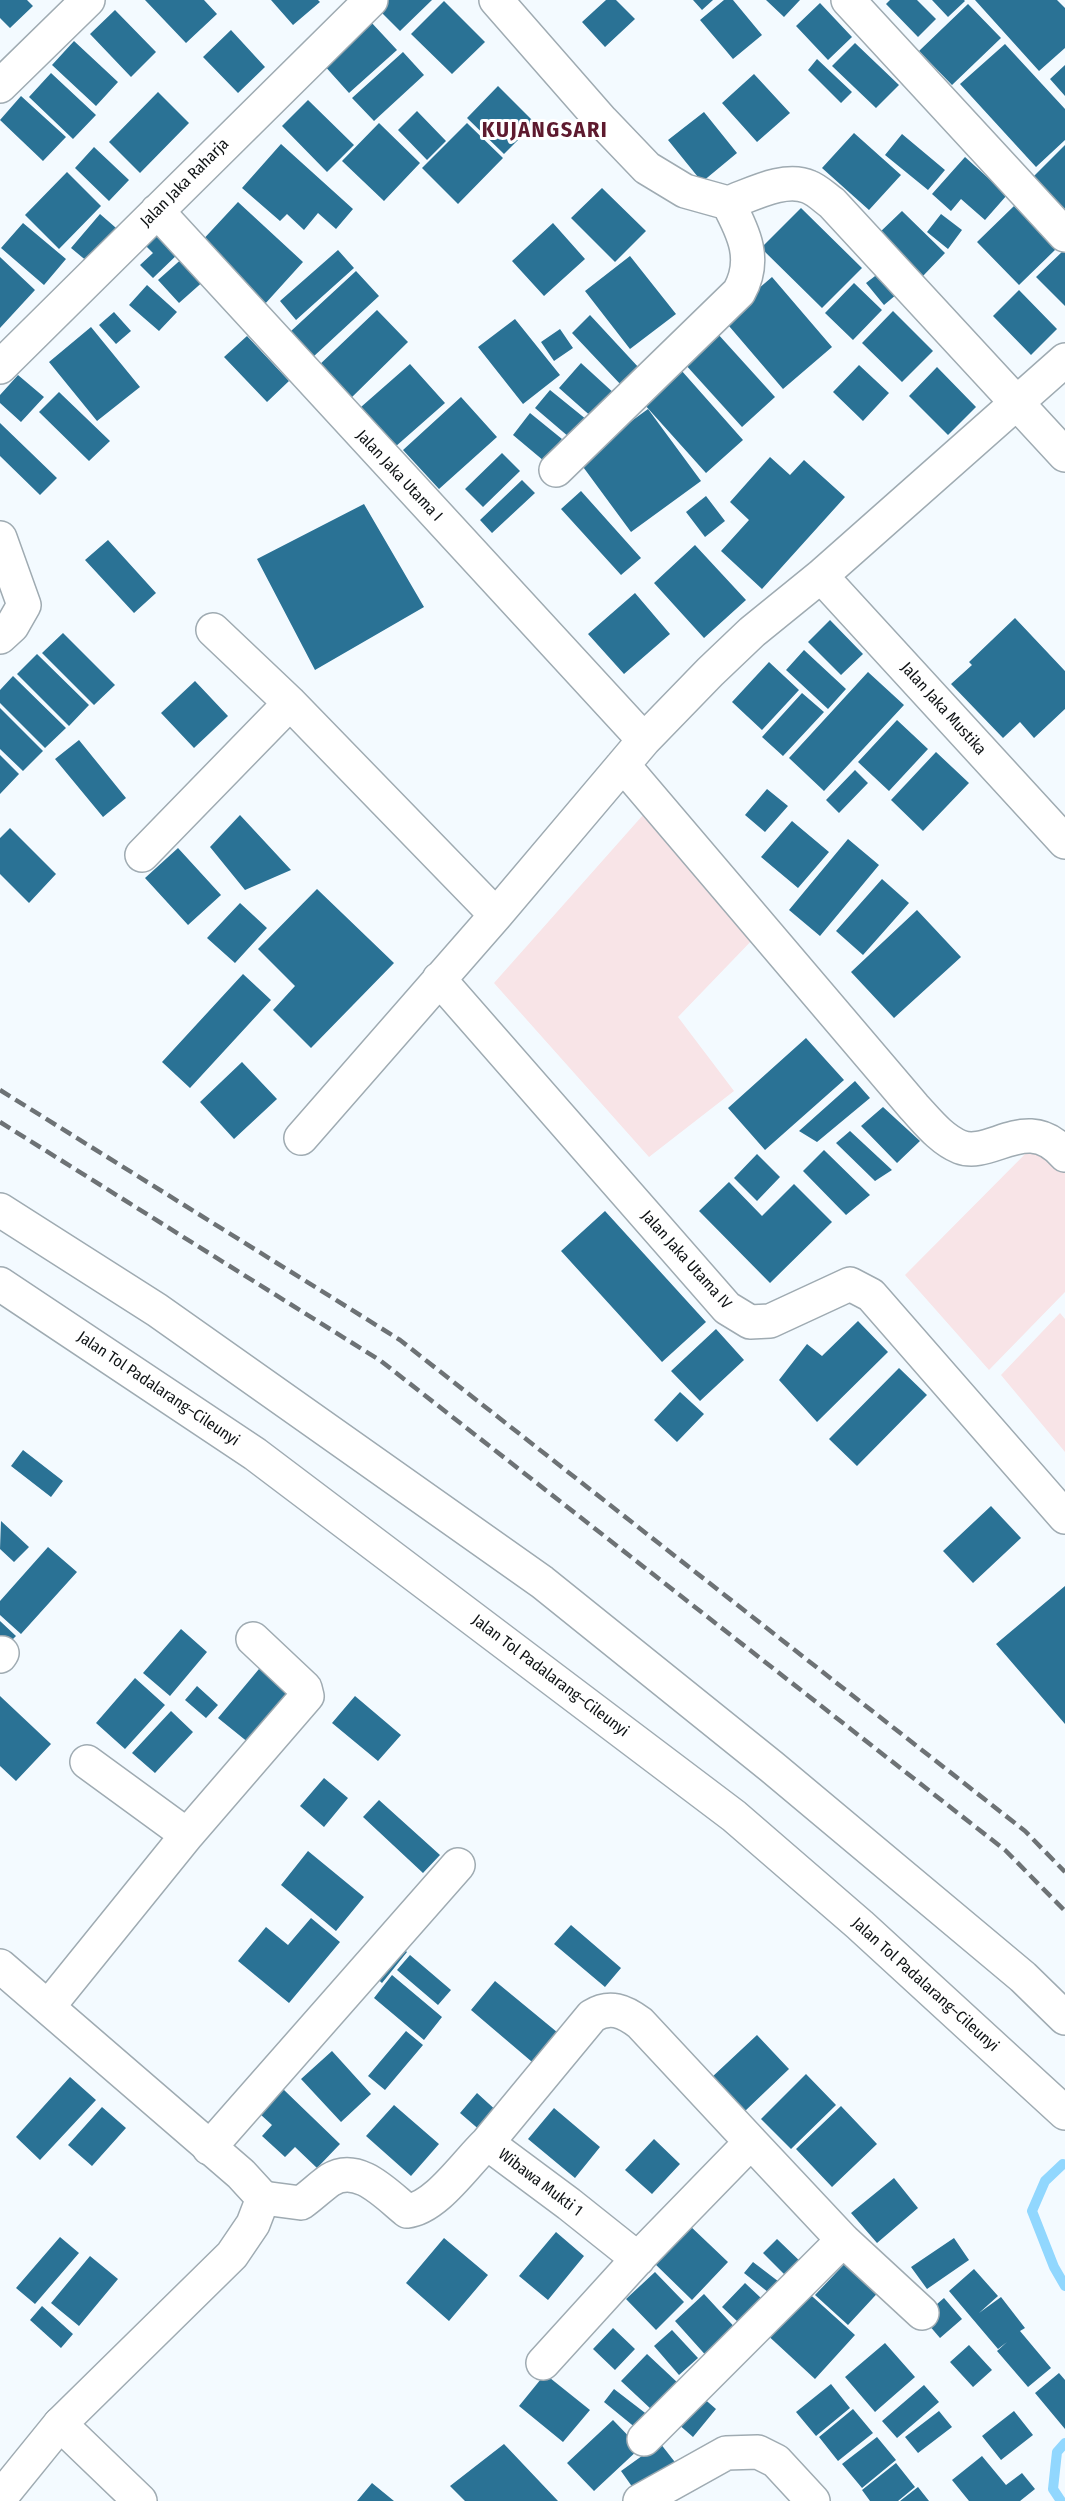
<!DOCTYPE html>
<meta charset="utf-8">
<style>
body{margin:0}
canvas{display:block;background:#f3faff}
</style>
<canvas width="1065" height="2501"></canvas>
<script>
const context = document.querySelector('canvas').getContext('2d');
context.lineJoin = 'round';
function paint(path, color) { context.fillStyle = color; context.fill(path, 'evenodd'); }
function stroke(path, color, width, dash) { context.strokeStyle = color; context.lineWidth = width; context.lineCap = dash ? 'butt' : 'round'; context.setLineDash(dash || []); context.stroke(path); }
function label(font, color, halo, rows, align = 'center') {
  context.font = font + ' "Fira Sans Condensed",sans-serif'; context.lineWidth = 6; context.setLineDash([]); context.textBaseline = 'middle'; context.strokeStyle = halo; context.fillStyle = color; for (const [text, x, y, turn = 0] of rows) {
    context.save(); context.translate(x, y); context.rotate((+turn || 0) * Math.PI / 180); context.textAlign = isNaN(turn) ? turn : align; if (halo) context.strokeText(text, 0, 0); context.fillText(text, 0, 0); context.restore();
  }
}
paint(new Path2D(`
 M 651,806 L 757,935 L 678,1017 L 734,1091 L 649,1157 L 494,983 Z
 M 1039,1140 L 1065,1169 L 1065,1292 L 989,1370 L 905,1275 Z
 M 1060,1313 L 1065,1319 L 1065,1452 L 1001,1375 Z`), '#f8e4e7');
stroke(new Path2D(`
 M 1063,2164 L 1045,2181 L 1032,2211 L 1054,2267 L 1065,2286
 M 1061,2501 L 1053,2489 L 1057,2452 L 1065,2443`), '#91d7fe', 10);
paint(new Path2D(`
 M 0,0 L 27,0 L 33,6 L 10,28 L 0,18 Z
 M 145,0 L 204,0 L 217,14 L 186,43 Z
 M 271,0 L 318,0 L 320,2 L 293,25 Z
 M 387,0 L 432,0 L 400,31 L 378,9 Z
 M 606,0 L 616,0 L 635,19 L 605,47 L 582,22 Z
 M 693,0 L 713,0 L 702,10 Z
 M 724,0 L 733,0 L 762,35 L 733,59 L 700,20 Z
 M 766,0 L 800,0 L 784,17 Z
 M 890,0 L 917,0 L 936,19 L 918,37 L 886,4 Z
 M 932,0 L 964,0 L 965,1 L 948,17 Z
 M 975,0 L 1057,0 L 1065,8 L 1065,48 L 1039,71 Z
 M 444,1 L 485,42 L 452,74 L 411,34 Z
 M 820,3 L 852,37 L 828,60 L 796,26 Z
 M 968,4 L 1001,38 L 952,85 L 919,51 Z
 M 115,10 L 156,52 L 131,77 L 90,34 Z
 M 370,21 L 397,50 L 349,93 L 323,64 Z
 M 231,30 L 265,67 L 238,93 L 203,57 Z
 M 74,41 L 118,82 L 96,106 L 52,65 Z
 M 855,43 L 899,85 L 876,108 L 832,66 Z
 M 1005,44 L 1065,109 L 1065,140 L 1036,167 L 960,84 Z
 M 403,52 L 424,75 L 374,121 L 352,98 Z
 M 817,59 L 852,92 L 841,103 L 808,70 Z
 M 1065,65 L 1065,96 L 1050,79 Z
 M 51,73 L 96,115 L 73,139 L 29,97 Z
 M 754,74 L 790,113 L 757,142 L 722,103 Z
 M 498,86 L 535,123 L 504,154 L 467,118 Z
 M 158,92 L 189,123 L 140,173 L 109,142 Z
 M 21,96 L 66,137 L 43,161 L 0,120 Z
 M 308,100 L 354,145 L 327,172 L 282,126 Z
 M 417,111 L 446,141 L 427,160 L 398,130 Z
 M 704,112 L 737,153 L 702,182 L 668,140 Z
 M 379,123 L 420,163 L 384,201 L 342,161 Z
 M 467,123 L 503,158 L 458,204 L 422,168 Z
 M 854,133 L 901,175 L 869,210 L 822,168 Z
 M 902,134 L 945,170 L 928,190 L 885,155 Z
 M 281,144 L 353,209 L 336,229 L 318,213 L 304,230 L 287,214 L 280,221 L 242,188 Z
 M 1065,145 L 1065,209 L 1033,177 Z
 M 94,147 L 129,180 L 109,201 L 75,168 Z
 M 965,157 L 1007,195 L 985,220 L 961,199 L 951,211 L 932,194 Z
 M 67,172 L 101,206 L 59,249 L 25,215 Z
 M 602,188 L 646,231 L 615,262 L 571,218 Z
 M 238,202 L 303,262 L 264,305 L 198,245 Z
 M 1014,206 L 1056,249 L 1019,285 L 977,242 Z
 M 801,208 L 862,268 L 822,308 L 761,248 Z
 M 902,211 L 945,253 L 922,277 L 878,234 Z
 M 100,214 L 123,234 L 94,267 L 71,248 Z
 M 941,214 L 962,230 L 948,249 L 927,232 Z
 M 23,223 L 66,259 L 44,285 L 1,248 Z
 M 553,223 L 585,259 L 544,296 L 512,261 Z
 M 157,226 L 181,251 L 153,278 L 140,265 L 153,253 L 141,241 Z
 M 1065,249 L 1065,306 L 1036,277 Z
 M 338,250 L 354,268 L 296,320 L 280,301 Z
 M 185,256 L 206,279 L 179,303 L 158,280 Z
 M 630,256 L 676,314 L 630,349 L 585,291 Z
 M 0,257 L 35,290 L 0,328 Z
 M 356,271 L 379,296 L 313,357 L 290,332 Z
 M 879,273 L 897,294 L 884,305 L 866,283 Z
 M 772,277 L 832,347 L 783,389 L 723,319 Z
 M 854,283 L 882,310 L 853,340 L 825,313 Z
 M 147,285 L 177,312 L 159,331 L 129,305 Z
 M 1019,290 L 1057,329 L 1031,355 L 993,316 Z
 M 377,310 L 408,342 L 348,401 L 316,368 Z
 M 893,311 L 933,351 L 902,382 L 862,343 Z
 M 114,312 L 131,331 L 116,344 L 99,325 Z
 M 590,315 L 640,369 L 622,386 L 572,333 Z
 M 515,319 L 560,375 L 523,404 L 478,347 Z
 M 91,327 L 140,387 L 97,421 L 49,362 Z
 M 560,329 L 573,348 L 554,361 L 541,342 Z
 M 717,333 L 775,397 L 742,427 L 684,363 Z
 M 247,336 L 289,381 L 267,402 L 224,357 Z
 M 581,363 L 616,395 L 594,419 L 559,388 Z
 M 410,364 L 445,403 L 395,447 L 361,407 Z
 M 859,365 L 889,393 L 863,421 L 833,392 Z
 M 937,367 L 976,407 L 948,435 L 909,396 Z
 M 681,370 L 743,440 L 706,473 L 644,404 Z
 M 18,375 L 44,397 L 21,422 L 0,403 L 0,395 Z
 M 550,390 L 592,424 L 576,443 L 535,408 Z
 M 59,392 L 110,441 L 89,461 L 39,412 Z
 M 461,397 L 497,437 L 439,489 L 403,450 Z
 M 648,409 L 701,481 L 631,532 L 578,460 Z
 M 530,413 L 562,439 L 544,461 L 513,435 Z
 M 0,423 L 57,478 L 40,495 L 0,456 Z
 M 502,453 L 520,471 L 483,507 L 465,489 Z
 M 770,457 L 790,475 L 804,460 L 845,497 L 762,589 L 721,551 L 749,520 L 730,502 Z
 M 522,480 L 535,493 L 492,533 L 480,520 Z
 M 581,491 L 641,558 L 621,575 L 561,509 Z
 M 706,496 L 725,521 L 705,537 L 686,512 Z
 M 364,504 L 424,607 L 315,670 L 257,559 Z
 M 108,540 L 156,593 L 134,613 L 85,560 Z
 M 695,545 L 746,600 L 704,638 L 654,583 Z
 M 635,593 L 670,634 L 624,674 L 588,634 Z
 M 1015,618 L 1065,671 L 1065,709 L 1034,738 L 1020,722 L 1003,738 L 951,684 L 972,665 L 969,662 Z
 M 830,620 L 863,654 L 841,675 L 808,642 Z
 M 63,633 L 115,685 L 94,705 L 42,653 Z
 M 804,650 L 846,689 L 828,709 L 786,670 Z
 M 37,654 L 89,705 L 69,726 L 17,674 Z
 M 769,662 L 799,690 L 762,730 L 732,702 Z
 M 868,672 L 904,705 L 824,791 L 789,758 Z
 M 13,676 L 66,728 L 45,748 L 0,703 L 0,690 Z
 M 195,681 L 228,716 L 194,748 L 161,713 Z
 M 802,693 L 824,712 L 783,756 L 762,737 Z
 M 0,708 L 43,751 L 23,771 L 0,749 Z
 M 897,720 L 928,749 L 889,791 L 858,762 Z
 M 79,740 L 126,798 L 103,817 L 55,759 Z
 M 936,752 L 969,783 L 923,831 L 891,800 Z
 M 0,755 L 19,774 L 0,794 Z
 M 855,770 L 868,783 L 839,813 L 826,800 Z
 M 767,789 L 788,806 L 765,832 L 745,815 Z
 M 240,815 L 291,870 L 245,890 L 210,847 Z
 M 792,821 L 829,852 L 798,888 L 761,857 Z
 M 10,828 L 56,874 L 29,903 L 0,874 L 0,838 Z
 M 848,839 L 879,865 L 820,936 L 789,910 Z
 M 178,848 L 221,895 L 188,925 L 145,878 Z
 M 882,879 L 909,903 L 863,955 L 836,931 Z
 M 317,889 L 394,963 L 311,1048 L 273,1010 L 295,986 L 258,949 Z
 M 240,903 L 267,928 L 235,963 L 207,938 Z
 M 917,910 L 961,957 L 894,1018 L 851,972 Z
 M 243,974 L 271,1000 L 190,1088 L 162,1062 Z
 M 806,1038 L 844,1080 L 765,1150 L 728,1108 Z
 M 242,1062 L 277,1099 L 234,1139 L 200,1102 Z
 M 855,1081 L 870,1098 L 817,1142 L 799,1131 Z
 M 883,1107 L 920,1141 L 897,1163 L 861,1126 Z
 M 850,1131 L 892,1170 L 875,1181 L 836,1143 Z
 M 824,1150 L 870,1195 L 846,1215 L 803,1171 Z
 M 757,1154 L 780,1177 L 757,1201 L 734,1178 Z
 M 729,1182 L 762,1216 L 794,1184 L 832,1222 L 770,1283 L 699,1211 Z
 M 605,1211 L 706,1322 L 662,1362 L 561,1251 Z
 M 858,1321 L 888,1352 L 817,1422 L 779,1380 L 807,1344 L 822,1356 Z
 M 716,1329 L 744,1360 L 700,1401 L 671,1371 Z
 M 899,1368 L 927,1395 L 857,1466 L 829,1439 Z
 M 680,1392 L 704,1414 L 677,1442 L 654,1420 Z
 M 23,1450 L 63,1481 L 51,1497 L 11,1466 Z
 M 991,1506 L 1021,1538 L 973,1583 L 943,1551 Z
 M 1,1521 L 29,1547 L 14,1562 L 0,1549 Z
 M 48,1547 L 77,1572 L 21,1634 L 0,1615 L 0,1601 Z
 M 1065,1586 L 1065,1724 L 996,1644 Z
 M 0,1621 L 16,1636 L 0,1652 Z
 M 181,1629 L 207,1652 L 170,1696 L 143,1673 Z
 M 264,1663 L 294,1687 L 249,1743 L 218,1718 Z
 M 135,1678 L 165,1705 L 125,1749 L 96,1723 Z
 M 197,1686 L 218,1705 L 206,1718 L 185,1700 Z
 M 0,1696 L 51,1744 L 16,1781 L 0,1766 Z
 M 355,1696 L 401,1735 L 378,1761 L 332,1723 Z
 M 171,1711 L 193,1732 L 155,1773 L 132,1753 Z
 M 324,1778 L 348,1798 L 324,1827 L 300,1806 Z
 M 379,1800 L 440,1855 L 423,1873 L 363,1817 Z
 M 308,1851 L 364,1897 L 336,1931 L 281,1885 Z
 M 311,1918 L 340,1942 L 289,2003 L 238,1961 L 266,1927 L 288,1945 Z
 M 571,1925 L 621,1968 L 605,1987 L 554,1944 Z
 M 397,1943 L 407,1952 L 382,1983 L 372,1974 Z
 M 410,1955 L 451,1990 L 438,2005 L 397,1970 Z
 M 392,1975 L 442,2017 L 424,2040 L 374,1998 Z
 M 495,1981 L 563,2037 L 538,2067 L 471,2010 Z
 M 406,2031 L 423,2045 L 385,2090 L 368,2076 Z
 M 757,2035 L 789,2069 L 744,2112 L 711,2078 Z
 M 332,2051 L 371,2094 L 341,2122 L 301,2079 Z
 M 806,2074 L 836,2105 L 791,2149 L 761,2119 Z
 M 70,2077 L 96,2100 L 40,2160 L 16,2137 Z
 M 283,2089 L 340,2144 L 317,2168 L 295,2147 L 285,2157 L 262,2136 L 272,2125 L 260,2114 Z
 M 477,2093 L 499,2113 L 482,2132 L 460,2113 Z
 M 394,2105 L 439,2144 L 411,2176 L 366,2136 Z
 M 841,2106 L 877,2144 L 832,2187 L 796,2149 Z
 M 102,2107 L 126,2128 L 92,2166 L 68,2145 Z
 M 554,2108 L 600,2147 L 575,2178 L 528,2139 Z
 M 654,2139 L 680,2164 L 652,2194 L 625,2170 Z
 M 894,2178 L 918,2208 L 877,2243 L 851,2213 Z
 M 688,2224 L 728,2262 L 692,2300 L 652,2261 Z
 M 556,2232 L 584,2256 L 548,2300 L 519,2276 Z
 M 60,2237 L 79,2253 L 35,2304 L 16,2288 Z
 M 444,2238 L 488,2275 L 449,2321 L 406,2283 Z
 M 954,2238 L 969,2260 L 927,2289 L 911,2267 Z
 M 777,2239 L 805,2266 L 790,2280 L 763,2253 Z
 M 853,2255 L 885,2285 L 848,2325 L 815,2295 Z
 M 90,2256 L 118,2279 L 79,2326 L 51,2303 Z
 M 753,2262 L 787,2288 L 778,2300 L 744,2273 Z
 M 974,2269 L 998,2296 L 979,2313 L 1001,2297 L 1025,2328 L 1020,2331 L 1051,2368 L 1028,2387 L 997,2351 L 1007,2342 L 998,2349 L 949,2291 Z
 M 655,2272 L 684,2302 L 656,2330 L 626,2299 Z
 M 745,2283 L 761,2298 L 738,2322 L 722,2307 Z
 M 803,2288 L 855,2335 L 815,2379 L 763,2331 Z
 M 704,2294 L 740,2333 L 710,2360 L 675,2321 Z
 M 944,2298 L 962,2319 L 940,2338 L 922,2317 Z
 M 42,2306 L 73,2334 L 61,2348 L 30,2320 Z
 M 613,2328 L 635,2349 L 615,2370 L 593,2349 Z
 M 672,2330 L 698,2358 L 679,2375 L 654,2346 Z
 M 885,2343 L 915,2377 L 875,2412 L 845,2377 Z
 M 969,2345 L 992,2370 L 973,2387 L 950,2362 Z
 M 647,2354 L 678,2383 L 652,2410 L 621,2381 Z
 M 1059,2373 L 1065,2380 L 1065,2429 L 1035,2393 Z
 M 545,2374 L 590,2410 L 563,2442 L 519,2406 Z
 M 831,2384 L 850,2408 L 816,2436 L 796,2412 Z
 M 924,2385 L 939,2402 L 897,2438 L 882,2421 Z
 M 614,2389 L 653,2419 L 642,2433 L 604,2402 Z
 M 694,2390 L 716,2409 L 693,2437 L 670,2417 Z
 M 853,2409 L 873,2433 L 838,2461 L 819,2437 Z
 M 939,2411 L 952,2427 L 918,2453 L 905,2437 Z
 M 1014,2411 L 1033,2435 L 1001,2460 L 982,2436 Z
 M 613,2420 L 640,2448 L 594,2491 L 567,2463 Z
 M 877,2437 L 896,2460 L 862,2488 L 842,2464 Z
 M 660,2443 L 678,2466 L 638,2495 L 621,2471 Z
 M 504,2444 L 558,2501 L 465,2501 L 450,2486 Z
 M 982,2456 L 1006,2485 L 1022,2473 L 1035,2489 L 1020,2501 L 969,2501 L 952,2480 Z
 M 896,2463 L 915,2487 L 898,2501 L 870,2501 L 862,2490 Z
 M 372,2483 L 394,2501 L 357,2501 Z
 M 918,2487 L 929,2501 L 900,2501 Z`), '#2a7295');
const minor = new Path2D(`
 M 496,0 L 602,121 L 647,168 L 685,191 L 728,203
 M 848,0 L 1065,235
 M 0,86 L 88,0
 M 728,203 C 751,195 785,176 809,187 C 817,190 825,198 832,203 L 1065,455
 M 157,211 L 644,740
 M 0,367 L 371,0
 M 556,470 L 739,292 C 757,260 744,233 728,203
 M 0,538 L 24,605 L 12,626 L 0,637
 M 821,576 L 1065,842
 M 213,630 L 290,703 L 496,915
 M 623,765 L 914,1107 C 928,1122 941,1139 960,1147 C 991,1159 1028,1111 1065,1155
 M 142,855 L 290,703
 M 439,979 L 727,1308 L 750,1322 L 770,1321 L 850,1284 L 871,1295 L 1065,1517
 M 301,1138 L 496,915 L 644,740 L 710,672 L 752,632 L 821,576 L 1065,360
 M 0,1656 L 2,1653
 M 87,1762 L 187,1835
 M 48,2007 L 187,1835 L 307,1696 L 305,1688 L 253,1639
 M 487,2143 L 592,2016 C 610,2005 624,2011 640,2023 L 751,2142
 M 209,2148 L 458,1865
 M 263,2198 L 301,2203 C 311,2196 320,2187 330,2180 C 358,2162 387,2195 407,2211 C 436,2208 465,2164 487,2143 L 569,2204 L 638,2259
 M 543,2363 L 643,2253 L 751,2142 L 843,2240 L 922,2313
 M 644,2439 L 843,2240
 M 0,2498 L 60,2424
 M 640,2501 L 726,2453 L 758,2452 L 776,2461 L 813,2501`);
const tertiary = new Path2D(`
 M 0,1966 L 241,2174 L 263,2198 L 253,2224 L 232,2255 L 60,2424 L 140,2501`);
const motorway = new Path2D(`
 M 0,1210 L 157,1310 L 542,1582 L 772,1767 L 1023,1977 L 1065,2018
 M 0,1284 L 255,1454 L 734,1816 L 860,1925 L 1065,2113`);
stroke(minor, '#9fabb2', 36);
stroke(tertiary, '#9fabb2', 36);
stroke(motorway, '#9fabb2', 36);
stroke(minor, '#fff', 33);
stroke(tertiary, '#fff', 33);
stroke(motorway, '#fff', 33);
stroke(new Path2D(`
 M 0,1090 L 400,1340 L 1025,1831 L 1065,1872
 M 0,1122 L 381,1361 L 1005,1850 L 1065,1911`), '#6d7275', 4.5, [12, 6]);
label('16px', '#0f1315', '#fff', [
 ["Jalan Jaka Raharja",185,183,-45],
 ["Jalan Jaka Utama I",399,476,47],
 ["Jalan Jaka Mustika",943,709,48],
 ["Jalan Jaka Utama IV",686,1260,48],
 ["Jalan Tol Padalarang–Cileunyi",158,1389,34],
 ["Jalan Tol Padalarang–Cileunyi",550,1676,37],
 ["Jalan Tol Padalarang–Cileunyi",925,1985,42],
 ["Wibawa Mukti 1",540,2183,37]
]);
context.letterSpacing = '1.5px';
label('bold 22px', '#5e1a2e', '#fff', [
 ["KUJANGSARI",545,131]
]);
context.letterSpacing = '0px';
</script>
